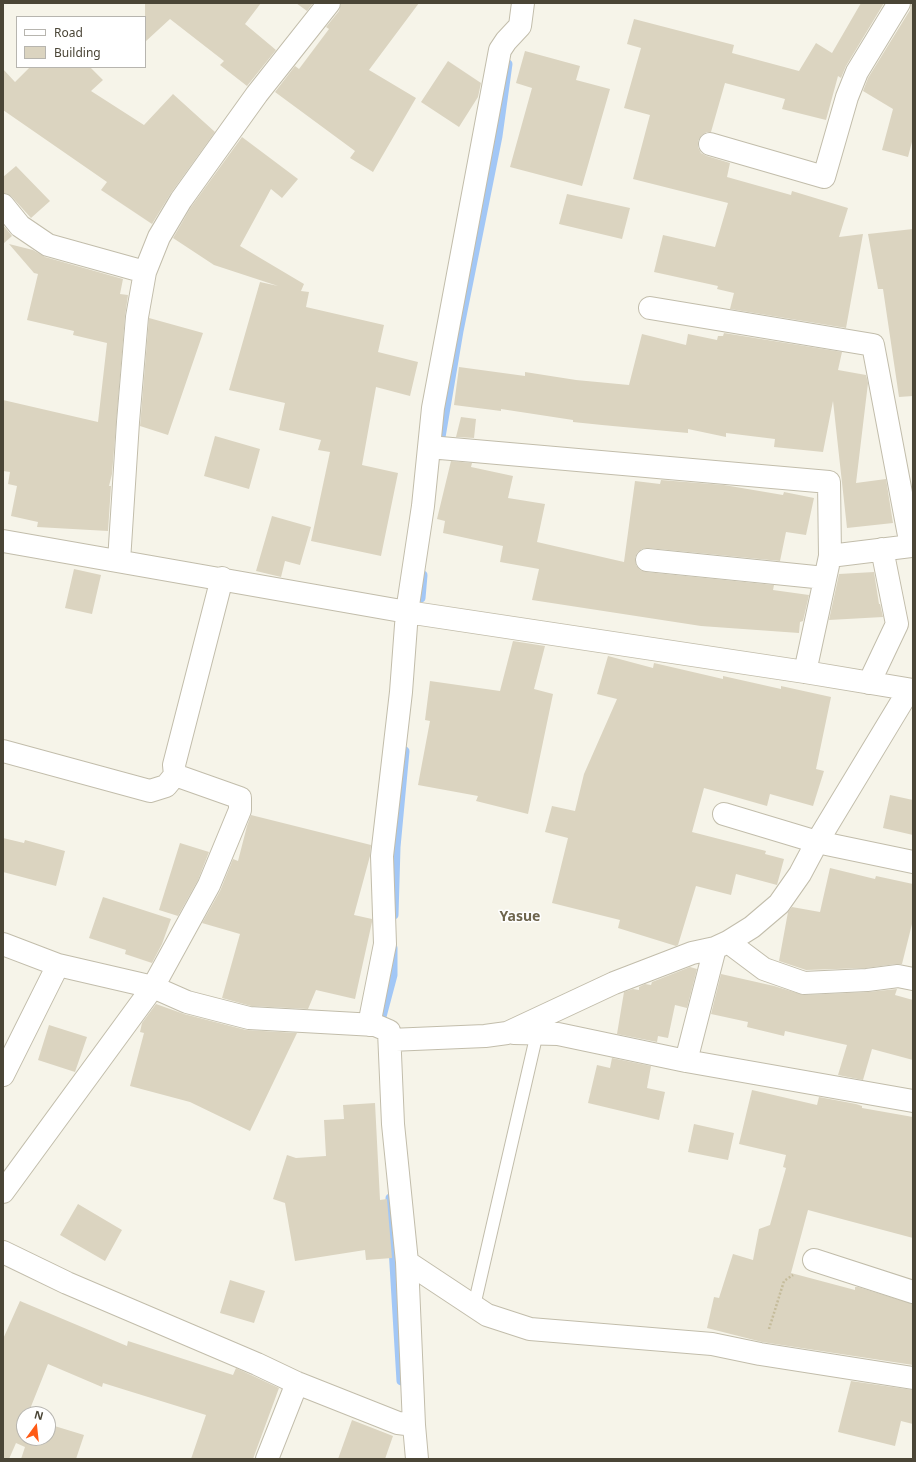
<!DOCTYPE html>
<style>
body{margin:0}
#map{position:relative;width:916px;height:1462px;overflow:hidden;background:#f6f4e9;font-family:"Noto Sans",sans-serif}
canvas{display:block}
.frame{position:absolute;inset:0;border:4px solid #4a4536;pointer-events:none}
.legend{position:absolute;left:16px;top:16px;width:130px;height:52px;box-sizing:border-box;background:#fff;border:1px solid #b7b5af;margin:0;padding:5px 7px;list-style:none;font-size:12px;color:#4a4536}
.legend li{display:flex;align-items:center;gap:8px;height:20px}
.legend b{width:20px;border:1px solid #b7b5af}
.north{position:absolute;left:16px;top:1406px;width:40px;height:40px;box-sizing:border-box;background:#fff;border:1px solid #b7b5af;border-radius:50%;rotate:15deg;font-size:11px;font-weight:700;line-height:16px;text-align:center;color:#4a4536}
.north::after{content:'';display:block;margin:auto;width:14px;height:18px;background:#ff5b16;clip-path:polygon(50% 0,100% 100%,50% 72%,0 100%)}
</style>
<div id="map">
<canvas width="916" height="1462"></canvas>
<div class="frame"></div>
<ul class="legend">
<li><b style="height:5px;background:#fff"></b>Road</li>
<li><b style="height:11px;background:#dbd4c0"></b>Building</li>
</ul>
<div class="north">N</div>
</div>
<script>
const context = document.querySelector('canvas').getContext('2d');
context.lineJoin = 'round';
function stroke(path, color, width, dash) { context.strokeStyle = color; context.lineWidth = width; context.lineCap = dash ? 'butt' : 'round'; context.setLineDash(dash || []); context.stroke(path); }
function paint(path, color) { context.fillStyle = color; context.fill(path, 'evenodd'); }
function label(font, color, halo, rows, align = 'center') {
  context.font = font + ' "Noto Sans",sans-serif'; context.lineWidth = 3; context.setLineDash([]); context.textBaseline = 'middle'; context.strokeStyle = halo; context.fillStyle = color; for (const [text, x, y, turn = 0] of rows) {
    context.save(); context.translate(x, y); context.rotate((+turn || 0) * Math.PI / 180); context.textAlign = isNaN(turn) ? turn : align; if (halo) context.strokeText(text, 0, 0); context.fillText(text, 0, 0); context.restore();
  }
}
stroke(new Path2D(`
 M 439,449 L 459,331 L 498,136 L 508,64
 M 421,598 L 423,575
 M 394,915 L 396,847 L 405,751
 M 380,1024 L 393,975 L 393,948
 M 390,1198 L 401,1381`), '#a2c7f6', 9);
paint(new Path2D(`
 M 145,3 L 261,3 L 245,24 L 276,50 L 247,86 L 220,65 L 224,61 L 170,19 L 145,42 Z
 M 296,3 L 313,3 L 307,11 Z
 M 341,3 L 419,3 L 369,70 L 416,98 L 373,172 L 350,158 L 355,151 L 275,92 L 295,66 L 299,69 L 329,29 L 326,27 L 339,11 Z
 M 861,3 L 884,3 L 846,66 L 841,78 L 838,76 L 826,120 L 782,109 L 785,99 L 725,83 L 711,132 L 707,132 L 702,135 L 698,141 L 698,147 L 701,153 L 707,156 L 730,163 L 727,177 L 791,195 L 792,191 L 848,208 L 839,237 L 863,234 L 846,328 L 730,309 L 734,293 L 717,289 L 718,286 L 654,272 L 663,235 L 715,247 L 728,203 L 633,179 L 650,115 L 624,108 L 641,48 L 627,44 L 634,19 L 734,45 L 732,53 L 799,71 L 816,43 L 832,53 Z
 M 911,3 L 913,3 L 913,138 L 908,157 L 882,150 L 893,109 L 863,91 L 868,78 L 910,10 Z
 M 525,51 L 580,66 L 576,80 L 610,89 L 582,186 L 510,167 L 532,88 L 516,83 Z
 M 448,61 L 481,83 L 478,97 L 459,127 L 421,102 Z
 M 30,67 L 90,67 L 103,80 L 91,91 L 144,125 L 173,94 L 215,132 L 171,193 L 152,224 L 101,190 L 107,182 L 3,110 L 3,69 L 15,82 Z
 M 242,137 L 298,179 L 282,198 L 271,189 L 240,246 L 304,284 L 301,291 L 309,292 L 306,307 L 384,325 L 378,352 L 418,362 L 410,396 L 376,387 L 362,465 L 398,473 L 381,556 L 311,541 L 330,452 L 318,450 L 321,440 L 279,430 L 285,403 L 229,390 L 260,282 L 278,286 L 214,265 L 173,238 L 191,207 Z
 M 16,166 L 50,201 L 31,218 L 12,197 L 8,194 L 3,193 L 3,177 Z
 M 567,194 L 630,208 L 622,239 L 559,224 Z
 M 3,225 L 12,236 L 3,244 Z
 M 913,229 L 913,396 L 899,397 L 883,289 L 878,289 L 868,234 Z
 M 9,244 L 33,250 L 45,257 L 123,279 L 120,294 L 128,295 L 125,316 L 112,474 L 109,486 L 111,486 L 108,531 L 37,527 L 38,522 L 11,516 L 17,486 L 8,484 L 10,472 L 3,471 L 3,400 L 98,422 L 107,343 L 73,335 L 74,331 L 27,320 L 38,274 L 34,273 Z
 M 149,318 L 203,333 L 168,435 L 140,426 Z
 M 724,333 L 842,352 L 838,370 L 866,375 L 868,383 L 856,483 L 886,479 L 893,523 L 847,528 L 833,401 L 823,452 L 774,447 L 775,439 L 726,433 L 726,437 L 688,429 L 688,433 L 602,425 L 573,422 L 573,420 L 501,409 L 501,411 L 454,405 L 459,367 L 525,376 L 525,372 L 576,380 L 629,385 L 642,334 L 686,345 L 688,334 L 717,340 L 718,336 L 723,336 Z
 M 461,417 L 476,419 L 474,438 L 456,437 Z
 M 215,436 L 260,449 L 249,489 L 204,476 Z
 M 451,461 L 472,463 L 471,467 L 513,476 L 508,498 L 545,504 L 537,542 L 624,562 L 635,481 L 660,484 L 661,480 L 724,485 L 783,495 L 784,492 L 814,498 L 806,535 L 786,532 L 780,561 L 648,548 L 642,549 L 637,553 L 635,558 L 636,565 L 640,570 L 646,572 L 774,585 L 773,590 L 809,595 L 803,621 L 800,622 L 799,633 L 701,626 L 532,600 L 539,569 L 500,562 L 503,546 L 443,533 L 445,521 L 437,519 Z
 M 272,516 L 311,527 L 300,565 L 285,561 L 281,577 L 256,571 Z
 M 74,569 L 101,575 L 92,614 L 65,608 Z
 M 874,572 L 879,604 L 880,604 L 883,617 L 829,620 L 839,574 Z
 M 513,641 L 545,646 L 534,689 L 553,694 L 528,814 L 476,801 L 478,796 L 418,785 L 430,721 L 425,720 L 430,681 L 500,691 Z
 M 608,656 L 653,668 L 654,663 L 723,679 L 723,676 L 781,689 L 781,686 L 831,697 L 816,769 L 824,771 L 813,806 L 770,794 L 767,806 L 704,788 L 692,832 L 766,851 L 765,854 L 784,859 L 777,885 L 736,874 L 731,895 L 696,886 L 678,945 L 676,946 L 618,928 L 620,920 L 552,903 L 568,838 L 545,832 L 552,806 L 575,811 L 584,774 L 617,699 L 597,694 Z
 M 890,795 L 913,800 L 913,835 L 883,828 Z
 M 251,815 L 371,845 L 370,856 L 354,915 L 372,919 L 372,922 L 355,999 L 316,990 L 308,1009 L 251,1006 L 222,998 L 240,934 L 202,923 L 220,891 L 233,859 L 238,861 L 247,826 Z
 M 3,838 L 24,843 L 25,840 L 65,851 L 56,886 L 3,872 Z
 M 180,843 L 209,852 L 198,880 L 178,916 L 159,910 Z
 M 830,868 L 875,879 L 876,876 L 913,884 L 913,920 L 902,964 L 896,964 L 866,968 L 806,970 L 779,961 L 788,912 L 792,907 L 820,912 Z
 M 103,897 L 171,919 L 162,944 L 152,963 L 125,954 L 126,950 L 89,938 Z
 M 690,967 L 697,969 L 687,1008 L 675,1005 L 668,1038 L 658,1036 L 657,1042 L 617,1034 L 624,992 L 633,989 L 639,990 L 639,987 L 645,984 L 651,985 L 652,982 Z
 M 721,974 L 774,986 L 804,995 L 868,992 L 897,989 L 895,995 L 913,1000 L 913,1060 L 872,1049 L 863,1080 L 838,1075 L 847,1045 L 785,1031 L 784,1036 L 747,1027 L 748,1022 L 711,1014 Z
 M 156,1004 L 184,1014 L 246,1030 L 297,1033 L 250,1131 L 190,1102 L 130,1086 L 144,1033 L 140,1032 L 142,1023 Z
 M 49,1025 L 87,1037 L 75,1072 L 38,1060 Z
 M 612,1058 L 651,1066 L 647,1088 L 665,1092 L 659,1120 L 588,1103 L 597,1065 L 610,1068 Z
 M 752,1090 L 817,1105 L 819,1097 L 856,1104 L 862,1106 L 862,1108 L 913,1117 L 913,1238 L 808,1210 L 791,1273 L 855,1290 L 855,1287 L 858,1287 L 913,1304 L 913,1365 L 762,1342 L 707,1328 L 714,1297 L 719,1298 L 733,1254 L 753,1260 L 759,1229 L 770,1225 L 786,1168 L 783,1167 L 786,1155 L 739,1144 Z
 M 375,1103 L 380,1200 L 387,1199 L 392,1258 L 366,1260 L 365,1250 L 295,1261 L 285,1203 L 273,1199 L 287,1155 L 296,1158 L 326,1156 L 324,1120 L 344,1119 L 343,1105 Z
 M 694,1124 L 734,1133 L 728,1160 L 688,1152 Z
 M 78,1204 L 122,1230 L 105,1261 L 60,1235 Z
 M 230,1280 L 265,1291 L 254,1323 L 220,1313 Z
 M 20,1301 L 127,1346 L 128,1341 L 233,1375 L 236,1368 L 279,1388 L 253,1459 L 191,1459 L 206,1415 L 103,1383 L 102,1387 L 48,1364 L 28,1414 L 24,1414 L 24,1438 L 48,1438 L 48,1424 L 84,1435 L 76,1459 L 21,1459 L 25,1447 L 16,1443 L 9,1459 L 3,1459 L 3,1339 Z
 M 851,1381 L 913,1390 L 913,1424 L 901,1421 L 895,1446 L 838,1432 Z
 M 352,1420 L 393,1436 L 385,1459 L 338,1459 Z`), '#dbd4c0');
const service = new Path2D(`
 M 474,1306 L 537,1033`);
const minor = new Path2D(`
 M 710,144 L 824,177 L 847,97 L 857,72 L 899,3
 M 3,205 L 20,226 L 48,245 L 145,272
 M 650,308 L 873,345 L 911,546 L 830,556
 M 429,447 L 829,482 L 830,556 L 805,672
 M 3,541 L 407,612 L 805,672 L 913,690
 M 647,560 L 825,578
 M 119,561 L 128,422 L 137,317 L 145,272 L 159,237 L 181,200 L 257,94 L 329,3
 M 869,683 L 897,624 L 882,549
 M 3,751 L 150,791 L 166,786 L 175,775
 M 724,814 L 817,842 L 913,862
 M 728,942 L 764,969 L 804,983 L 867,980 L 898,976 L 913,979
 M 3,944 L 58,965 L 153,987 L 187,1002 L 249,1018 L 375,1025 L 389,1031 L 393,1124 L 407,1262 L 414,1425 L 417,1459
 M 369,1025 L 385,944 L 382,856 L 401,692 L 407,612 L 423,506 L 433,408 L 500,50 L 506,41 L 520,26 L 523,3
 M 514,1033 L 558,1034 L 686,1061 L 913,1101
 M 390,1040 L 485,1036 L 507,1033 L 614,983 L 692,953 L 715,948 L 728,942 L 752,927 L 779,904 L 800,874 L 817,842 L 909,690
 M 686,1061 L 715,948
 M 3,1075 L 58,965
 M 3,1192 L 153,987 L 209,885 L 240,810 L 240,798 L 175,775 L 174,765 L 222,578
 M 3,1252 L 67,1283 L 257,1364 L 297,1383 L 398,1423 L 414,1425
 M 814,1260 L 913,1292
 M 407,1262 L 487,1315 L 530,1329 L 712,1344 L 760,1354 L 913,1378
 M 267,1459 L 297,1383`);
stroke(service, '#c2bdab', 14);
stroke(minor, '#c2bdab', 24);
stroke(new Path2D(`
 M 769,1329 L 784,1281 L 793,1275`), '#c5bc9b', 2.5, [2, 2]);
stroke(service, '#fff', 12);
stroke(minor, '#fff', 22);
label('bold 14px', '#6e654d', '#fff', [
 ["Yasue",520,917]
]);
</script>
